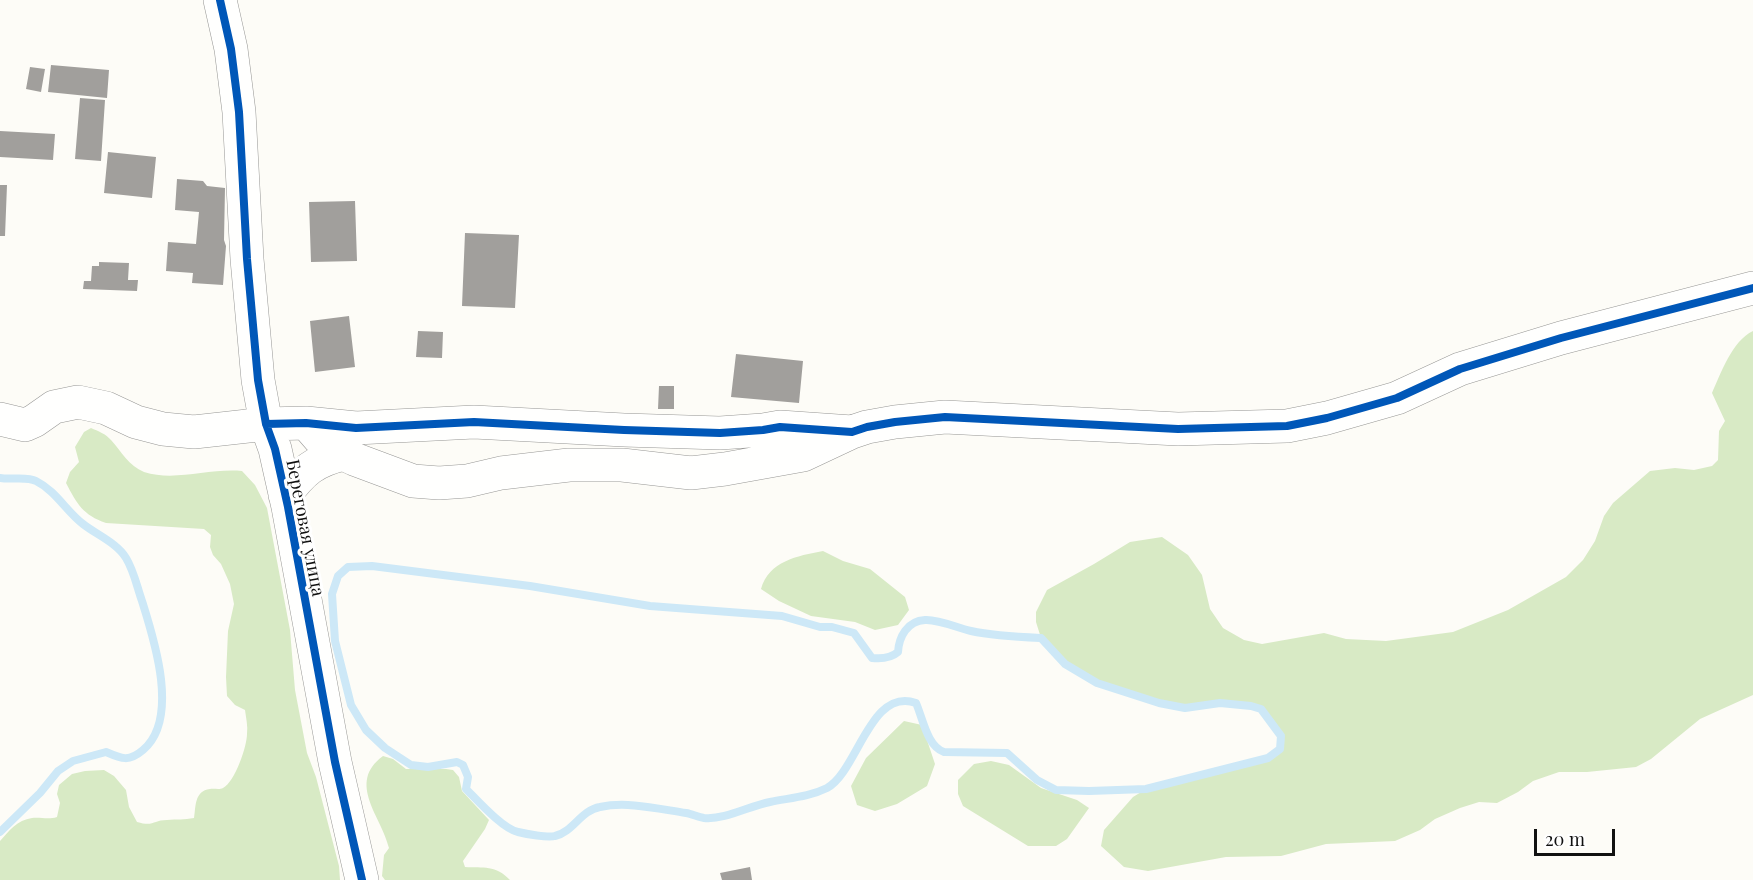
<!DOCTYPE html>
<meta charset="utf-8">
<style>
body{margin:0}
#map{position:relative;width:1753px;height:880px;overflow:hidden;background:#fdfcf7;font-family:"Playfair Display",serif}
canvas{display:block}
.scale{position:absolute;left:1534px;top:829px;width:81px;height:27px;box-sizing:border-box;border:3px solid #111;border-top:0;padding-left:8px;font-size:18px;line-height:21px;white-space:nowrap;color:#111;-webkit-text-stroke:4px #fff;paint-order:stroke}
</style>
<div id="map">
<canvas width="1753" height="880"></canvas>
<div class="scale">20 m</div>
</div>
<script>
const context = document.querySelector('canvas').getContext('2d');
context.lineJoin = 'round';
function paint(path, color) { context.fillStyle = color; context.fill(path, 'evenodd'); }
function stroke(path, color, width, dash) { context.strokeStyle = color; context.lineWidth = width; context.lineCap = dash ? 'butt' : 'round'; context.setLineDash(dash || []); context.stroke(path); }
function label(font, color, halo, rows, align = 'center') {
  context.font = font + ' "Playfair Display",serif'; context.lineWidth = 6; context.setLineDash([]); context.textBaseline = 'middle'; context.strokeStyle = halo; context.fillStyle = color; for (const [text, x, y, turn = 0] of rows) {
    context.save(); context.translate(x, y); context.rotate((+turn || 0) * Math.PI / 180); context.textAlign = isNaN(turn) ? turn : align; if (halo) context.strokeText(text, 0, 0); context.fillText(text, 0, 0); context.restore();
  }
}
paint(new Path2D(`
 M 1753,331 L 1753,695 L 1700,719 L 1651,759 L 1636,767 L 1587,772 L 1559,772 L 1533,781 L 1518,792 L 1497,803 L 1479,802 L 1460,808 L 1435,819 L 1420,830 L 1395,841 L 1326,844 L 1281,856 L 1226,857 L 1148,871 L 1124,867 L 1101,846 L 1104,830 L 1133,797 L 1146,789 L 1268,758 L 1279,749 L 1281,736 L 1261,709 L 1251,706 L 1220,703 L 1185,708 L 1159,703 L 1097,683 L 1065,664 L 1041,638 L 1036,622 L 1036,612 L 1047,590 L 1094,564 L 1130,542 L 1162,537 L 1188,555 L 1202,575 L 1210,609 L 1223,628 L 1244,640 L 1262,644 L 1324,633 L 1346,639 L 1386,641 L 1453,632 L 1508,610 L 1566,577 L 1583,560 L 1595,541 L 1604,516 L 1613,503 L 1650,471 L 1675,468 L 1694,470 L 1712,466 L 1718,460 L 1719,431 L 1725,421 L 1712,393 C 1721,373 1732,341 1753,331 Z
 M 91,428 C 98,431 106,434 111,440 C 121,451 129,466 144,472 C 175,482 209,468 242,471 L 255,485 L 267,508 L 290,630 L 295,690 L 307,753 L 316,777 L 339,866 L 340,880 L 0,880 L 0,841 C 9,831 17,820 32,818 C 41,817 48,820 57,817 L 60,803 L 57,794 L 59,785 L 72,774 L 85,771 L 104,770 L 114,776 L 126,790 L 129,807 L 137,822 C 154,827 153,820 167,820 C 177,819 184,820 194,818 C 196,807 194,791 210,789 C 214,788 219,790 223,788 C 235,782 247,746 247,734 C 248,726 246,718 245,710 L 235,705 L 227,696 L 226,677 L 228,631 L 234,604 L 230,584 L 221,564 L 213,555 L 210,547 L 211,535 L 204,529 L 106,523 C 83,515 77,504 66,483 L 70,472 L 79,462 L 75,447 L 84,432 Z
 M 823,551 L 843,561 L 870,569 L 905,597 L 909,610 L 898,625 L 875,630 L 855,622 L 811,616 L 779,601 L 761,589 C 769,561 797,556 823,551 Z
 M 904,721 L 922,725 L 935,764 L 927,786 L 897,804 L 875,811 L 857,805 L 851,786 L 866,758 Z
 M 383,756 L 393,759 L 406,769 L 446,769 L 453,770 L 459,777 L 462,791 L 489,820 L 485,829 L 463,861 L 465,867 C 483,868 496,865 510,880 L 385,880 L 382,876 L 384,855 L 389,848 C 382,817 346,783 383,756 Z
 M 991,761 L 1009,765 L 1041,788 L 1077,800 L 1089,808 L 1067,839 L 1056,846 L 1028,846 L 963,806 L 958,794 L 958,780 L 974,764 Z`), '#d8eac5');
stroke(new Path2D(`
 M 0,478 C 11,480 27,476 36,481 C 56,491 66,511 83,524 C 97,535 117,543 126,558 C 134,571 137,587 142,601 C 154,639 180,719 143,750 C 129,762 122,759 106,752 L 73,761 L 58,771 L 40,793 L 0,832
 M 372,566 L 530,586 L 650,606 L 782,616 L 820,627 L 832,627 L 854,633 L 872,658 C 881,659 891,658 898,652 C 899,637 907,621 925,620 C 938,619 958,628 971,631 C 994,636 1018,637 1041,638 L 1065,664 L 1097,683 L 1159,703 L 1185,708 L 1220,703 L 1251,706 L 1261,709 L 1281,736 L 1280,749 L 1268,758 L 1146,789 L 1089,791 L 1056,790 L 1037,780 L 1007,753 L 944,752 C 927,746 923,719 916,703 C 870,687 858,771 827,788 C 809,797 789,798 770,802 C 749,806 725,820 704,818 C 698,817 692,814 686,813 C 659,809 627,801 600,807 C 581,810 573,832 555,836 C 548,838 526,834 518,832 C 503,829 478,801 466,789 L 468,777 L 463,765 L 457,762 L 428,767 L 411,765 L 385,748 L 366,730 L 351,705 L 335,641 L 332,594 L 338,576 L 348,567 Z`), '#cde8f7', 8);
paint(new Path2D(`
 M 51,65 L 109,70 L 107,98 L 48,92 Z
 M 30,67 L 45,69 L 41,92 L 26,89 Z
 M 80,98 L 105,100 L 101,161 L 75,159 Z
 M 0,131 L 55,134 L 53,160 L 0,157 Z
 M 108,152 L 156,157 L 152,198 L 104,193 Z
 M 177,179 L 203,181 L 207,186 L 225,188 L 224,240 L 226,246 L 223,285 L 192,283 L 193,273 L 166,271 L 168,242 L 196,244 L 199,212 L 175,210 Z
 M 0,185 L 7,185 L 5,236 L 0,236 Z
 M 355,201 L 357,261 L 311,262 L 309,202 Z
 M 465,233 L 519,235 L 515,308 L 462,306 Z
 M 99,262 L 129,263 L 128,280 L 138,280 L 137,291 L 83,289 L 84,281 L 91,281 L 92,266 L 99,266 Z
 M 349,316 L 355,367 L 315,372 L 310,321 Z
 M 418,331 L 443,332 L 442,358 L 416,357 Z
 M 736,354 L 803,361 L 799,403 L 731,397 Z
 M 659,386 L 674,386 L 674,409 L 658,409 Z
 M 750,867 L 752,880 L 722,880 L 720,873 Z`), '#a19f9c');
const minor = new Path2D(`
 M 220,0 L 231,49 L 239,112 L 247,259 L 258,380 L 266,424 L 275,449 L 288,507 L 335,762 L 362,880
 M 0,419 L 25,425 L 34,421 L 54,407 L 78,402 L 106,408 L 136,422 L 163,429 L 194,432 L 266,424 L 306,423 L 356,428 L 474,422 L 624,430 L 720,433 L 763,430 L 780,427 L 852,432 L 867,427 L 895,422 L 945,417 L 1178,429 L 1287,426 L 1327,418 L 1397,398 L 1460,369 L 1561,338 L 1753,288
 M 306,423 L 319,438 L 335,450 L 354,459 L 413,481 L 439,483 L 467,481 L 501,473 L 569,465 L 622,465 L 691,473 L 725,469 L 803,455 L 852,432
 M 285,495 C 303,471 314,461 344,454`);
stroke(minor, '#979795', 34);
stroke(minor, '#fffffe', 33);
stroke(new Path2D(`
 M 220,0 L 231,49 L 239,112 L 247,259 L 258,380 L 266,424 L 275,449 L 288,507 L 335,762 L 362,880
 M 266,424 L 306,423 L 356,428 L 474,422 L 624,430 L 720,433 L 763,430 L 780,427 L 852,432 L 867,427 L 895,422 L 945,417 L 1178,429 L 1287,426 L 1327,418 L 1397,398 L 1460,369 L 1561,338 L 1753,288`), '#0057b8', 8);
label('18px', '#111', '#fff', [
 ["Береговая улица",305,528,79]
]);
</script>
